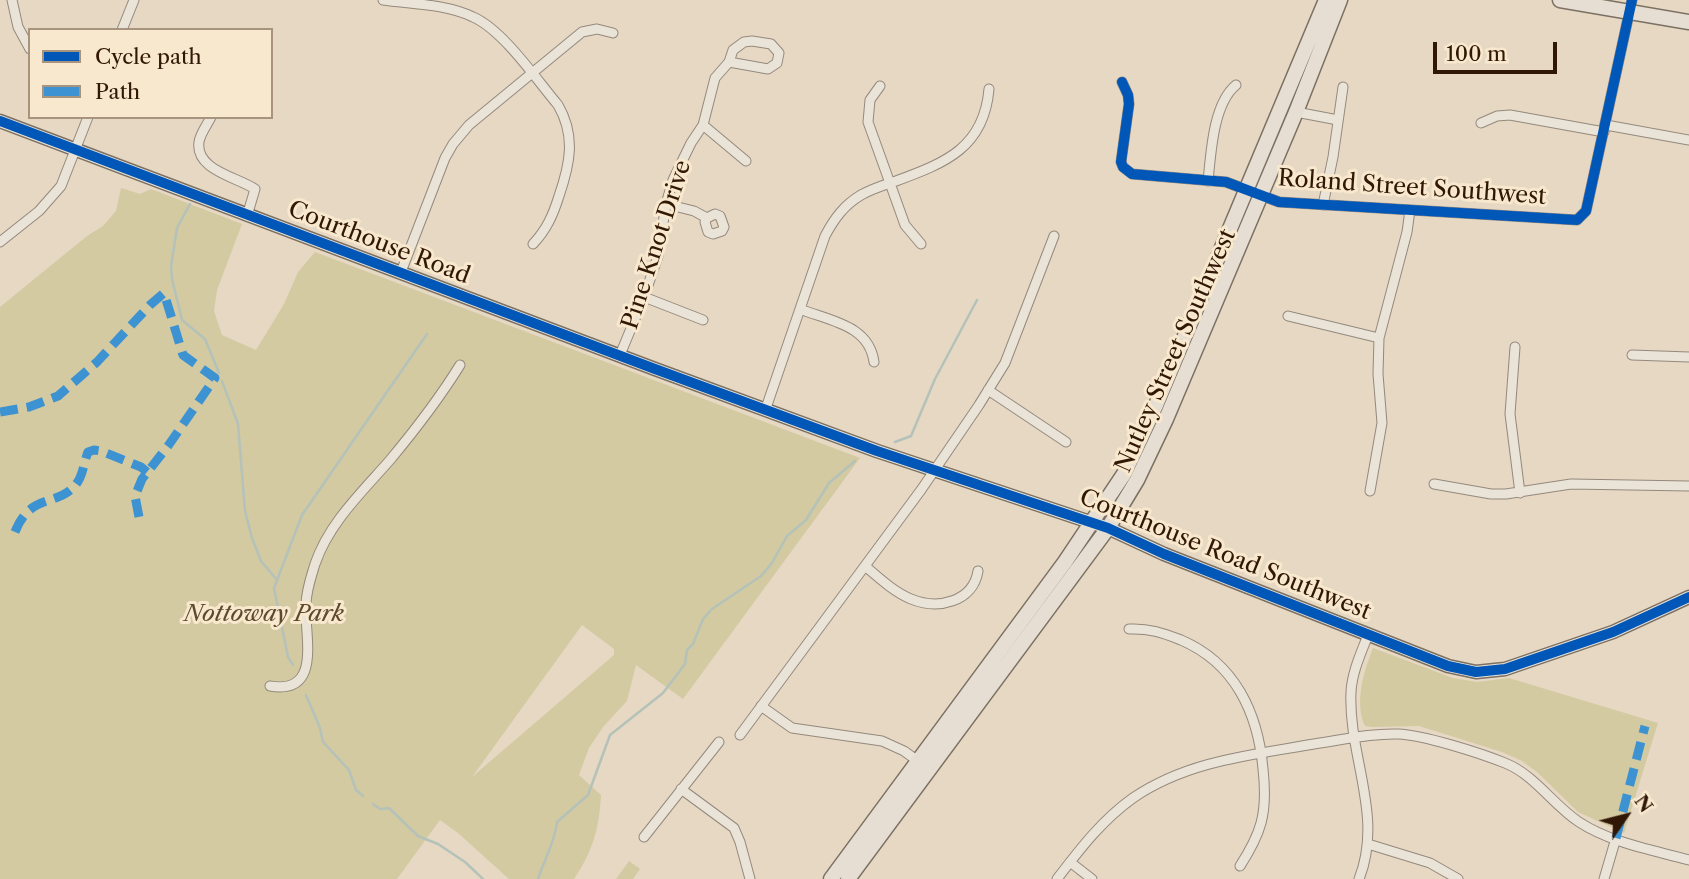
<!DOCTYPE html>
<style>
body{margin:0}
#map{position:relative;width:1689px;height:879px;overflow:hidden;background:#e6d8c3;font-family:"Libre Caslon Text",serif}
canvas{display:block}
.legend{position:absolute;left:28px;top:28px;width:245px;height:91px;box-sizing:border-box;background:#f8e8ce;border:2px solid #a8947e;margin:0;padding:9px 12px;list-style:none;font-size:21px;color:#311705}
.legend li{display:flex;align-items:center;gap:14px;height:35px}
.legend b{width:35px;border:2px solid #a8947e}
.north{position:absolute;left:1591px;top:781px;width:70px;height:70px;-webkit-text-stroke:5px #f8e8ce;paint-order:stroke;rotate:55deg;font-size:19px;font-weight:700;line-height:28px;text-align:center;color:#311705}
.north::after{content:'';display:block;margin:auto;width:24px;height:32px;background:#311705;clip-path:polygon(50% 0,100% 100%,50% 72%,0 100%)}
.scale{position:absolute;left:1433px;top:42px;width:124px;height:32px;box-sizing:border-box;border:4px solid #311705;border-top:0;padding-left:9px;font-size:21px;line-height:24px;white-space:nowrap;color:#311705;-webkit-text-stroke:5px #f8e8ce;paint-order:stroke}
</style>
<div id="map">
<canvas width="1689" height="879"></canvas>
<ul class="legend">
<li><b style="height:9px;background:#0057b8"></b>Cycle path</li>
<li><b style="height:9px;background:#3d93d1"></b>Path</li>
</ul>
<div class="north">N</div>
<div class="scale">100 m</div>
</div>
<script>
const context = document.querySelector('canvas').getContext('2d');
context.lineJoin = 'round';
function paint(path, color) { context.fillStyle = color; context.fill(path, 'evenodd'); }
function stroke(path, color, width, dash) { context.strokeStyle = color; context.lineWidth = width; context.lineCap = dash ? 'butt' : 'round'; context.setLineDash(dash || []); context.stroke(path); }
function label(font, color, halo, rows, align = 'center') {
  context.font = font + ' "Libre Caslon Text",serif'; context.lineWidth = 6; context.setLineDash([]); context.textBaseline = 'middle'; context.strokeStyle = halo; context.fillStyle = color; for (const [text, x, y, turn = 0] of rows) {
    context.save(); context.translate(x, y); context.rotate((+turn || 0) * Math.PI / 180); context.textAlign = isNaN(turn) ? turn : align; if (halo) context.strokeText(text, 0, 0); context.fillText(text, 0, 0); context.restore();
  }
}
paint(new Path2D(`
 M 121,188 L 140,194 L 151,189 L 242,224 L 217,290 L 214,311 L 222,335 L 256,350 L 284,304 L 298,272 L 315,252 L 860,458 L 683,699 L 636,665 L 627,701 L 603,727 L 589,748 L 579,775 L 601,795 C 599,829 593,851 574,879 L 509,879 L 458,833 L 440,820 L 397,879 L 0,879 L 0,307 L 87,236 L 103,226 L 116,211 ZM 582,625 L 614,649 L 614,655 L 472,777 Z
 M 1373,648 L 1453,678 L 1477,682 L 1509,678 L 1658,723 L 1624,833 L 1578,812 L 1537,772 L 1522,761 L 1502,752 L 1419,726 L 1372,727 L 1365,726 C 1354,702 1364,671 1373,648 Z
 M 629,861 L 640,869 L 633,879 L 616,879 Z`), '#d3caa2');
stroke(new Path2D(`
 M 190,204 L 177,228 L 171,266 L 172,279 L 182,320 L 205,339 L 219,373
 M 222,381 L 238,424 L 245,511 L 252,538 L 261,561 L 277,580
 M 895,442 L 911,436 L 935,379 L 977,300
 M 293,665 L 288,657 L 274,588 L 302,515 L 427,334
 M 306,695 L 320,728 L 323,742 L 349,770 L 356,790 L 363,796
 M 373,804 L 380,809 L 389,808 L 418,836 L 438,844 L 465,862 L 483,879
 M 538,879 C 544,860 555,842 557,822 L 588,795 L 610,735 L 663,693 L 685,664 L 687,650 L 693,644 L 703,619 L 712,609 L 761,576 L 772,563 L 787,536 L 806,520 L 829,483 L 855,461`), '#b4c2b9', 2.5);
const street = new Path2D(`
 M 12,0 L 18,27 L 30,49
 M 383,0 C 412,4 446,4 473,17 C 503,30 536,79 558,105 C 576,136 570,164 559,196 C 553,215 547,229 533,244
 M 122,30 L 134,0
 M 1122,82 L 1128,95 L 1129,104 L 1121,162 L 1123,167 L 1132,174 L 1226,182 L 1279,202 L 1577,220 L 1586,211 L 1632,0
 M 880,86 L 870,100 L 868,122 L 905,225 L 921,244
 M 1296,112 L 1338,120
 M 211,117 C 207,125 200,134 199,142 C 195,170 237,177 255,189 L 247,216
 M 1481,123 L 1497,116 L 1510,115 L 1604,132
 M 703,125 L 746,161
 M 1606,125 L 1689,140
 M 1208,181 C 1211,153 1213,104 1236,85
 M 666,204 L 694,211 L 707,218 L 715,214 L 720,216 L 724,227 L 722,231 L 713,234 L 708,232 L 705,222 L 707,218
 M 1323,205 L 1333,157 L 1343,87
 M 0,242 L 39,211 L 61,186 L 88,117
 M 401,272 L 445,158 L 453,144 L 469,125 L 582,32 L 597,29 L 613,33
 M 644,297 L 703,320
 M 800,309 C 830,321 869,325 874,362
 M 1288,316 L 1379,338
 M 1515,347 L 1510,414 L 1520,493
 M 620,355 L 644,297 L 658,256 L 666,204 L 673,180 L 691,143 L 703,125 L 715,78 L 729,62 L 733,50 L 744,42 L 752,41 L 771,44 L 779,53 L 777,63 L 768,69 L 729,62
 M 1632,355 L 1689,357
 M 988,390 L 1066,442
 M 766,408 L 825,236 C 834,219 844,205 861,195 C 871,189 884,185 896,181 C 945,163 984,148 989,89
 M 1434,484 L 1491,494 L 1506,494 L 1571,484 L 1689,486
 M 1370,491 L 1382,423 L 1378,374 L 1379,338 L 1407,232 L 1410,210
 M 865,566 C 879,578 894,592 911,599 C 938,610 973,602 978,571
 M 1129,629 C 1149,628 1163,633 1181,640 C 1235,663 1258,713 1263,769 C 1265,787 1266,805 1261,823 C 1257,838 1249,852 1240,866
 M 270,686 C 323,695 304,635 306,605 C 306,591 311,577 315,564 C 329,523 362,492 390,460 C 415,430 439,399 460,365
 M 761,706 L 792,728 L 882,741 L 904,751 L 922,764
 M 740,735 L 921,490 L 979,405 L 1005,363 L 1054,236
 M 681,789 L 734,828 L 740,842 L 750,879
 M 644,837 L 719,742
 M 1368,844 L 1430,863 L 1458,879
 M 1070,862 L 1092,879
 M 1057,879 C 1080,849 1102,820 1133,798 C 1187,761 1251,755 1314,744 C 1342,740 1370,733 1398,734 C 1424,735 1480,753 1505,763 C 1535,775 1553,805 1579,822 C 1611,843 1653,850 1689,860
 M 1359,879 C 1384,816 1348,756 1351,692 C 1352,672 1361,653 1368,635
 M 1604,879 L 1616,838`);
const secondary = new Path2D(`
 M 0,121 L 655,369 L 877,451 L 1108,528 L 1164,554 L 1448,666 L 1476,672 L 1505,669 L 1613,632 L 1689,597`);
const primary = new Path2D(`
 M 1560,0 L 1689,22
 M 831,879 L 1065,562 L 1124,474 L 1156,405 L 1326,0
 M 848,879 L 1108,528 L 1137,480 L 1166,419 L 1296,112 L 1340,0`);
stroke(street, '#95897c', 11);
stroke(secondary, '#7b7062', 15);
stroke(primary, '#7b7062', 17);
stroke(street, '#e9e3d8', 9);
stroke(secondary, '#e9e3d8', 12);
stroke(primary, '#e6ded2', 14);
stroke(new Path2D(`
 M 0,412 L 29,407 L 58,396 L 97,362 L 150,305 L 164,293 L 183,355 L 215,378 L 168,446 L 142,479 L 135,496 L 139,517
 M 15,532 C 31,491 59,508 77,483 C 83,475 84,462 88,452 L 94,450 L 101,451 L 141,467 L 147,472
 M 1616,838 L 1645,726`), '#3d93d1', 9, [18, 9]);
stroke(new Path2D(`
 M 1122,82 L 1128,95 L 1129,104 L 1121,162 L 1123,167 L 1132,174 L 1226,182 L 1279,202 L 1577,220 L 1586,211 L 1632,0
 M 0,121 L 655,369 L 877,451 L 1108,528 L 1164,554 L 1448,666 L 1476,672 L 1505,669 L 1613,632 L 1689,597`), '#0057b8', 10);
label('23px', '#311705', '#f8e8ce', [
 ["Roland Street Southwest",1412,188,4],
 ["Courthouse Road",379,243,21],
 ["Pine Knot Drive",657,245,-72],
 ["Nutley Street Southwest",1176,351,-66],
 ["Courthouse Road Southwest",1225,555,22]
]);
label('italic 23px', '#5d492c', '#f8e8ce', [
 ["Nottoway Park",264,614]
]);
</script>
